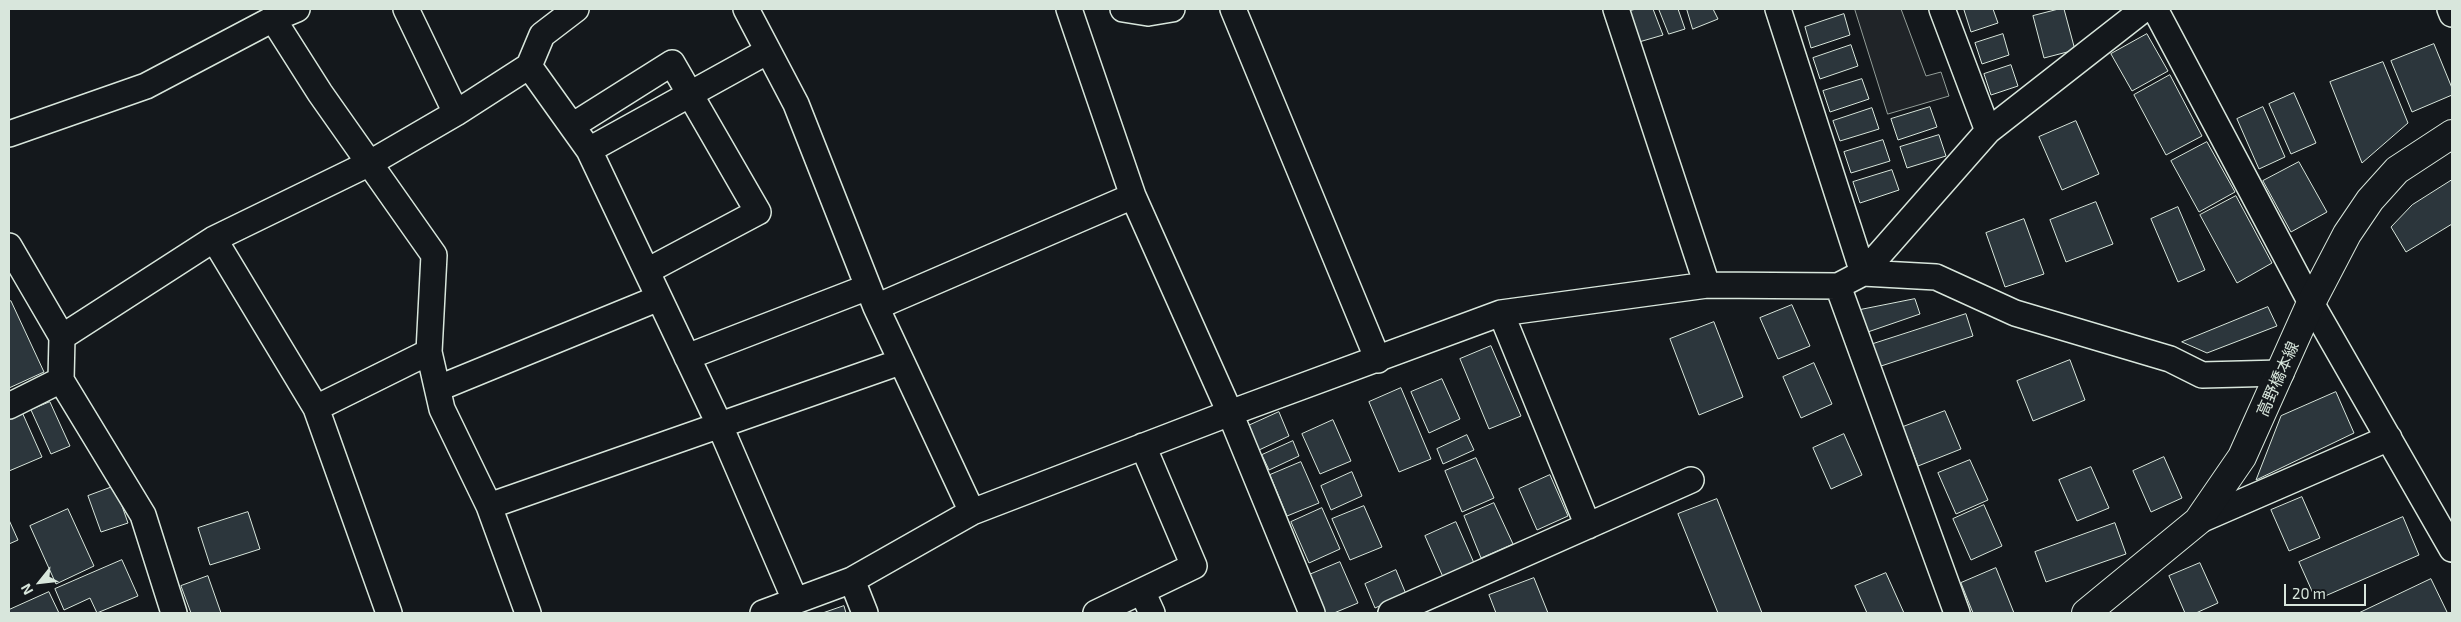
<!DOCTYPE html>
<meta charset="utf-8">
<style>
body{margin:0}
#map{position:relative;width:2461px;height:622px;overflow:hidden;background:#14181c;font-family:"Exo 2",sans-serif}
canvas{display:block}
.frame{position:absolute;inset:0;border:10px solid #d8e6dc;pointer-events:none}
.north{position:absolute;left:15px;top:557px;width:50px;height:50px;-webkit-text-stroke:4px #14181c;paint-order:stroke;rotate:241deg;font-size:14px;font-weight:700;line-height:20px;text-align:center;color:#d8e6dc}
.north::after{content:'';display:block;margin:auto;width:18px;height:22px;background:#d8e6dc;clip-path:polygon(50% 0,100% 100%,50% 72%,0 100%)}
.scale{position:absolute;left:2284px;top:584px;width:82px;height:22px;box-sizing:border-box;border:2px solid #d8e6dc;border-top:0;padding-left:6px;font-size:15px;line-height:18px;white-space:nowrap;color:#d8e6dc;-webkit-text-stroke:4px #14181c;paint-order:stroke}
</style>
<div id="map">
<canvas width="2461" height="622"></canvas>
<div class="frame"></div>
<div class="north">N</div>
<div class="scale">20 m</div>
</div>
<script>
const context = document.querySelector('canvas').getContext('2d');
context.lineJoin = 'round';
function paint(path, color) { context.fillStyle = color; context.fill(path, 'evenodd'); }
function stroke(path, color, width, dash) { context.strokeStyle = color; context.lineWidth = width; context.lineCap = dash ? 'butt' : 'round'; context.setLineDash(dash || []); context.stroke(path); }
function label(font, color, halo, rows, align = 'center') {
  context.font = font + ' "Exo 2","Noto Sans JP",sans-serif'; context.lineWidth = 4; context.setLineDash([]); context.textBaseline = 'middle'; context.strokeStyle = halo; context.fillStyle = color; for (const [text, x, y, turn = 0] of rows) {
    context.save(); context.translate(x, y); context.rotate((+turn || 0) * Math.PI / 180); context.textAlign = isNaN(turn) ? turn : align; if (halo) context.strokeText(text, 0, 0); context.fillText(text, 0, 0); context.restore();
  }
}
const green = new Path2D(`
 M 1855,9 L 1901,9 L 1926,76 L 1941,72 L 1949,96 L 1888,114 Z`);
paint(green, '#202428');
stroke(green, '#939e99', 1);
const building = new Path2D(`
 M 1636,9 L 1653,9 L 1663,35 L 1639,42 L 1627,12 Z
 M 1659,9 L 1678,9 L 1685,29 L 1669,34 Z
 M 1687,9 L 1713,9 L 1718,19 L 1693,29 Z
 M 1969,9 L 1993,9 L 1998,23 L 1971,32 L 1964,10 Z
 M 2059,9 L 2064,9 L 2075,50 L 2044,58 L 2033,16 Z
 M 1844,14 L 1850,35 L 1811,48 L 1805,27 Z
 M 2003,34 L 2009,55 L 1982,64 L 1975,43 Z
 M 2147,34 L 2168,71 L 2132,91 L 2111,54 Z
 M 2434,44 L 2452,88 L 2452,95 L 2412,112 L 2391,61 Z
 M 1851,45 L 1858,66 L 1820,79 L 1813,58 Z
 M 2383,62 L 2408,123 L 2362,163 L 2330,82 Z
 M 2011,65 L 2018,86 L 1991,95 L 1984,74 Z
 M 2170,75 L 2202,136 L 2166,155 L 2134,95 Z
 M 1862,79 L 1869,99 L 1830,112 L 1823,91 Z
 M 2294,93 L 2316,143 L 2291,154 L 2269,104 Z
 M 1930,107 L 1937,127 L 1898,140 L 1891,119 Z
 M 2263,107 L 2285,157 L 2259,169 L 2237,119 Z
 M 1872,108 L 1879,129 L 1840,141 L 1833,121 Z
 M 2076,121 L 2099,174 L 2062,190 L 2039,137 Z
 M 1939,135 L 1946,156 L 1907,168 L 1900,147 Z
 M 1883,140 L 1890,161 L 1851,173 L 1844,152 Z
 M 2207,142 L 2235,192 L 2199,212 L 2171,161 Z
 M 2299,162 L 2327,212 L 2291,232 L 2263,181 Z
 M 1892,170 L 1899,190 L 1860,203 L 1853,182 Z
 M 2452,180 L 2452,224 L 2406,252 L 2391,227 L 2412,205 Z
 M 2236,196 L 2272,263 L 2237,283 L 2200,215 Z
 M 2096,202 L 2113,244 L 2066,262 L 2050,220 Z
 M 2178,207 L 2205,270 L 2178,282 L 2151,219 Z
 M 2024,219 L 2044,274 L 2005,287 L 1986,233 Z
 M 1915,299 L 1920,314 L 1862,334 L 1855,311 Z
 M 11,301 L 44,372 L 9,388 L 9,302 Z
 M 1792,305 L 1810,346 L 1778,359 L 1760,318 Z
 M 2268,307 L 2277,326 L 2207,353 L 2182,342 Z
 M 1966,314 L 1973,336 L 1878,367 L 1870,345 Z
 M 1714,322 L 1743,397 L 1699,415 L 1670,339 Z
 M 1491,346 L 1521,416 L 1489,429 L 1460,359 Z
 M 2070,360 L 2085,400 L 2033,421 L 2017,381 Z
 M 1814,363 L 1832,404 L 1801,418 L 1783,377 Z
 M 1442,379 L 1460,419 L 1429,433 L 1411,392 Z
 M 1401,388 L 1431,459 L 1399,472 L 1369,402 Z
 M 2336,392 L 2354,433 L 2256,480 L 2281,416 Z
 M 50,402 L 70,446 L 51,454 L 31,410 Z
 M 1945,411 L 1961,449 L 1918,466 L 1903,427 Z
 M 22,412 L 42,457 L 9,471 L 9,418 Z
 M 1279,412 L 1289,436 L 1259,450 L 1248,426 Z
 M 1333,420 L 1351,461 L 1320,474 L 1302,434 Z
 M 1844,434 L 1862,475 L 1831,489 L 1813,448 Z
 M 1467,435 L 1474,450 L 1443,464 L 1437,449 Z
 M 1293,441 L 1299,456 L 1269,470 L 1262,455 Z
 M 2164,457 L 2182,498 L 2151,512 L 2133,471 Z
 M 1476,458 L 1494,498 L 1462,512 L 1445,471 Z
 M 1970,460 L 1988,500 L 1956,514 L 1938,473 Z
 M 1301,462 L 1319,503 L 1287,516 L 1270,475 Z
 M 2091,467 L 2109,508 L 2077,521 L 2059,480 Z
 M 1352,472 L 1362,496 L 1331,510 L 1321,486 Z
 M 1550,475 L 1568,516 L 1537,530 L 1519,489 Z
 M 115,486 L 128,523 L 101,532 L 88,496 Z
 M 2302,497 L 2320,538 L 2289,551 L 2271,510 Z
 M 1717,499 L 1762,613 L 1718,613 L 1678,514 Z
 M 1494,503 L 1513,544 L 1481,558 L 1464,516 Z
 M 1984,505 L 2002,546 L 1971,560 L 1953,519 Z
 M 1364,506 L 1382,547 L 1350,560 L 1332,519 Z
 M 1322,508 L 1340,549 L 1309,563 L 1291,522 Z
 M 68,509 L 94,566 L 56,584 L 30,526 Z
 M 248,512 L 260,549 L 210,565 L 198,528 Z
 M 2403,517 L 2419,555 L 2316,600 L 2299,562 Z
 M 9,520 L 18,540 L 9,544 Z
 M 1456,522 L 1474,563 L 1443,577 L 1425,536 Z
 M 2115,523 L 2126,554 L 2046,582 L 2035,552 Z
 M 122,560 L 138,596 L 97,613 L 90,598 L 64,610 L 55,589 Z
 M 1340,562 L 1358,603 L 1334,613 L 1325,613 L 1309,575 Z
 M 2200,563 L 2218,603 L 2196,613 L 2185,613 L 2169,576 Z
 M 1996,568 L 2014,613 L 1973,613 L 1961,583 Z
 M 1396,570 L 1406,594 L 1375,608 L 1365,584 Z
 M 1886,573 L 1904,613 L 1867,613 L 1855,586 Z
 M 208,576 L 221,613 L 191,613 L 181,586 Z
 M 1534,578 L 1548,613 L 1496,613 L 1489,595 Z
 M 2431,579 L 2447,612 L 2444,613 L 2359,613 Z
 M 49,592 L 59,613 L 9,613 L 9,610 Z
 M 844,606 L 846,613 L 823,613 Z`);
paint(building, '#2c363c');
stroke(building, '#d8e6dc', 1);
const street = new Path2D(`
 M 406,9 L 456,113
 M 746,9 L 796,104 L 876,307 L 972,512
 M 1069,9 L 1133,196 L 1230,413 L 1312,613
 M 1123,9 L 1148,13 L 1172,9
 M 1233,9 L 1378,360
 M 1616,9 L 1707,285
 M 1778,9 L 1863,273
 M 1942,9 L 1988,131
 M 2155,9 L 2311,303 L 2452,549
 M 2450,9 L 2452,14
 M 273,19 L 297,9
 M 529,66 L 589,150 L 720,426 L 795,600
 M 572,126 L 672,63 L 758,212 L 647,271
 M 9,134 L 146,86 L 273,19 L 320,93 L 434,255 L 429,352 L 442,409 L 489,506 L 528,613
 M 589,150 L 768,51
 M 214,239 L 316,408 L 389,613
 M 9,246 L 62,337 L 61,380 L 9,406
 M 1863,273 L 1988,131 L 2144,9
 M 1838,286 L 1957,613
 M 876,307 L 1133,196
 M 1501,313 L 1588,526
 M 62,337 L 214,239 L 370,163 L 456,113 L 529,66 L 542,35 L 576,9
 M 687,357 L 868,287
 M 61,380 L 143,515 L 174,613
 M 439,388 L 659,298
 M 316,408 L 429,352
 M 489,506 L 900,362
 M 2198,521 L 2389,438
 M 852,580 L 865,613
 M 1142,591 L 1152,613
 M 763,613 L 852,580 L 972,512 L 1230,413 L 1501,313 L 1707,285 L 1838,286 L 1863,273 L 1936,277 L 2015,313 L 2170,359 L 2202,375 L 2281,373
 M 1096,613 L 1194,566 L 1143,446
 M 1391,613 L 1691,480`);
const secondary = new Path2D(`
 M 2086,613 L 2198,521 L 2242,457 L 2311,303 L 2347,234 L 2370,200 L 2397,170 L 2452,134`);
stroke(street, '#d8e6dc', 28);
stroke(secondary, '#d8e6dc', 30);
stroke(street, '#14181c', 25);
stroke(secondary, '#14181c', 28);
label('16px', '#d8e6dc', '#14181c', [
 ["高野橋本線",2278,379,-66]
]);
</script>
